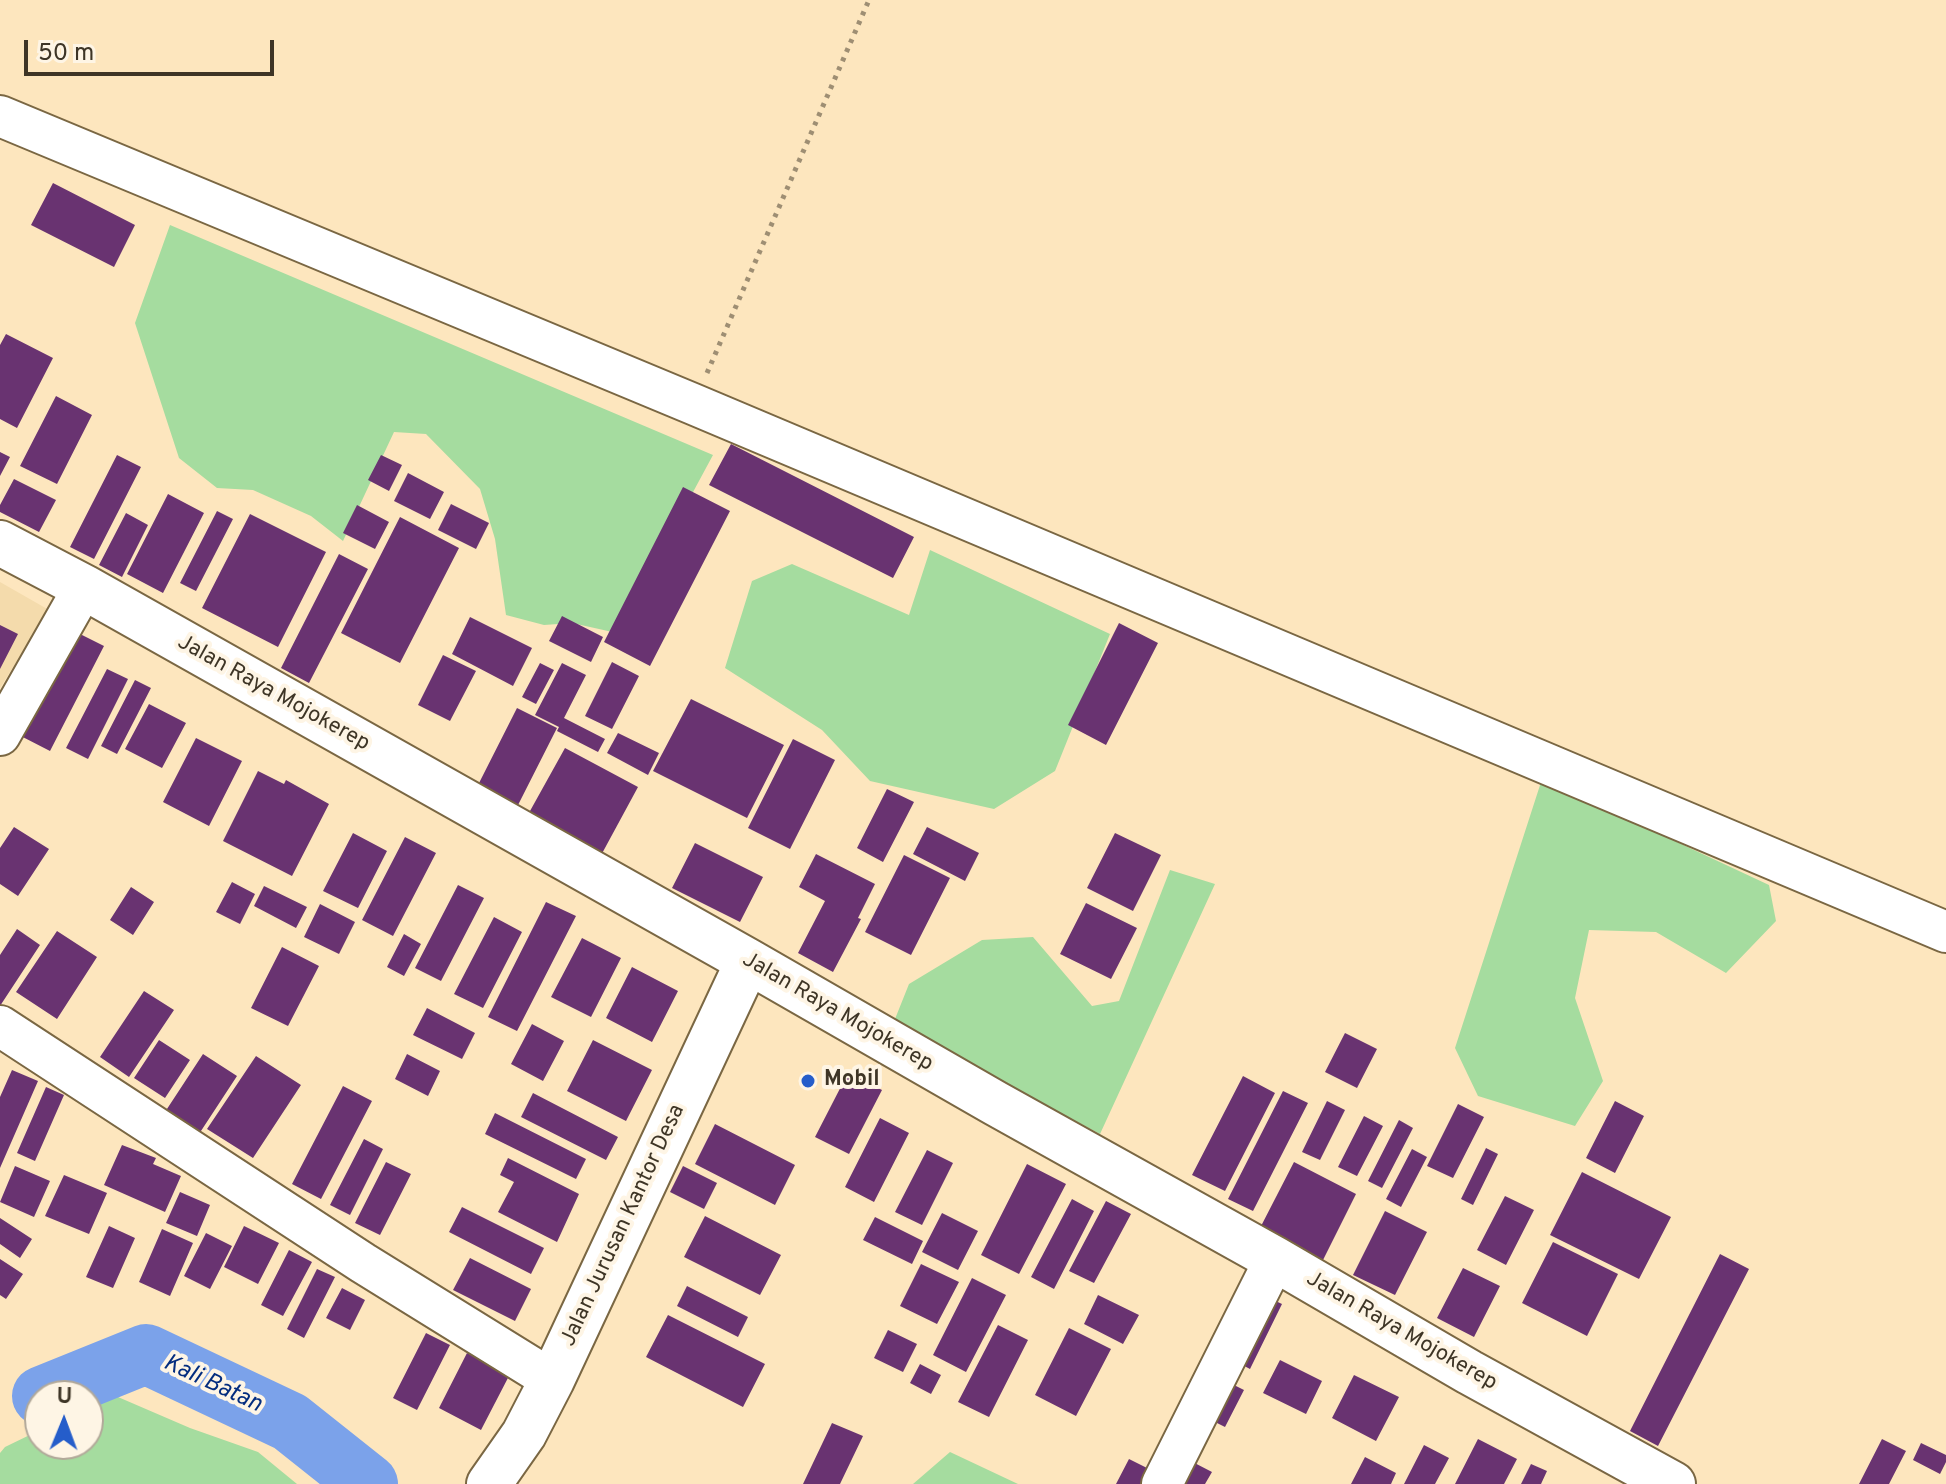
<!DOCTYPE html>
<style>
body{margin:0}
#map{position:relative;width:1946px;height:1484px;overflow:hidden;background:#fde6be;font-family:Overpass,sans-serif}
canvas{display:block}
.north{position:absolute;left:24px;top:1380px;width:80px;height:80px;box-sizing:border-box;background:#fef5e5;border:2px solid #b1a899;border-radius:50%;rotate:1deg;font-size:22px;font-weight:700;line-height:32px;text-align:center;color:#3e3526}
.north::after{content:'';display:block;margin:auto;width:28px;height:36px;background:#255dca;clip-path:polygon(50% 0,100% 100%,50% 72%,0 100%)}
.scale{position:absolute;left:24px;top:40px;width:250px;height:36px;box-sizing:border-box;border:4px solid #3e3526;border-top:0;padding-left:10px;font-size:24px;line-height:28px;white-space:nowrap;color:#3e3526;-webkit-text-stroke:6px #fef5e5;paint-order:stroke}
</style>
<div id="map">
<canvas width="1946" height="1484"></canvas>
<div class="north">U</div>
<div class="scale">50 m</div>
</div>
<script>
const context = document.querySelector('canvas').getContext('2d');
context.lineJoin = 'round';
function paint(path, color) { context.fillStyle = color; context.fill(path, 'evenodd'); }
function stroke(path, color, width, dash) { context.strokeStyle = color; context.lineWidth = width; context.lineCap = dash ? 'butt' : 'round'; context.setLineDash(dash || []); context.stroke(path); }
function label(font, color, halo, rows, align = 'center') {
  context.font = font + ' Overpass,sans-serif'; context.lineWidth = 8; context.setLineDash([]); context.textBaseline = 'middle'; context.strokeStyle = halo; context.fillStyle = color; for (const [text, x, y, turn = 0] of rows) {
    context.save(); context.translate(x, y); context.rotate((+turn || 0) * Math.PI / 180); context.textAlign = isNaN(turn) ? turn : align; if (halo) context.strokeText(text, 0, 0); context.fillText(text, 0, 0); context.restore();
  }
}
paint(new Path2D(`
 M 0,582 L 49,610 L 0,688 Z`), '#f4dbac');
paint(new Path2D(`
 M 170,225 L 713,455 L 617,633 L 572,623 L 544,625 L 506,615 L 495,539 L 480,489 L 426,434 L 394,432 L 343,541 L 311,516 L 253,490 L 217,488 L 179,458 L 135,323 Z
 M 930,550 L 1110,634 L 1055,771 L 994,809 L 870,781 L 822,730 L 725,668 L 752,581 L 792,564 L 909,615 Z
 M 1542,779 L 1769,885 L 1776,921 L 1726,973 L 1656,932 L 1589,930 L 1575,998 L 1603,1081 L 1575,1126 L 1478,1096 L 1455,1048 Z
 M 1170,870 L 1215,884 L 1100,1134 L 893,1024 L 909,984 L 982,940 L 1033,937 L 1092,1006 L 1119,1001 Z
 M 111,1394 L 190,1428 L 258,1452 L 297,1484 L 0,1484 L 0,1453 L 5,1447 L 40,1430 L 40,1444 L 88,1444 L 88,1406 Z
 M 950,1452 L 1018,1484 L 913,1484 Z`), '#a5dc9f');
stroke(new Path2D(`
 M 42,1396 L 146,1354 L 290,1422 L 368,1484`), '#7ba2ea', 60);
paint(new Path2D(`
 M 53,183 L 135,225 L 114,267 L 31,225 Z
 M 6,334 L 53,358 L 17,428 L 0,419 L 0,345 Z
 M 56,396 L 92,415 L 57,484 L 20,466 Z
 M 731,444 L 914,537 L 893,578 L 709,485 Z
 M 0,452 L 10,457 L 0,476 Z
 M 117,455 L 141,467 L 94,559 L 70,547 Z
 M 381,455 L 402,465 L 389,491 L 368,480 Z
 M 408,473 L 444,492 L 430,519 L 394,501 Z
 M 14,479 L 56,500 L 39,532 L 0,512 L 0,505 Z
 M 683,487 L 730,511 L 650,666 L 604,642 Z
 M 168,494 L 204,513 L 163,593 L 127,574 Z
 M 451,504 L 489,523 L 476,549 L 438,530 Z
 M 357,505 L 389,522 L 375,549 L 343,533 Z
 M 217,511 L 233,519 L 196,591 L 180,583 Z
 M 126,513 L 148,525 L 122,577 L 99,565 Z
 M 250,514 L 326,552 L 278,647 L 202,608 Z
 M 400,517 L 459,548 L 400,663 L 341,633 Z
 M 339,554 L 368,569 L 309,683 L 281,668 Z
 M 562,616 L 603,637 L 591,662 L 549,641 Z
 M 470,617 L 532,648 L 513,686 L 452,654 Z
 M 1119,623 L 1158,643 L 1106,745 L 1068,725 Z
 M 0,625 L 18,634 L 0,669 Z
 M 66,627 L 104,646 L 50,751 L 13,732 Z
 M 443,655 L 476,671 L 450,721 L 418,705 Z
 M 612,662 L 639,676 L 612,729 L 585,716 Z
 M 540,663 L 554,670 L 536,704 L 522,697 Z
 M 562,663 L 586,675 L 564,718 L 605,739 L 598,752 L 557,731 L 559,727 L 535,715 Z
 M 107,669 L 128,679 L 88,759 L 66,748 Z
 M 135,680 L 151,688 L 117,754 L 101,746 Z
 M 691,699 L 784,745 L 747,818 L 653,771 Z
 M 149,704 L 186,723 L 162,768 L 125,749 Z
 M 517,708 L 557,728 L 517,807 L 477,787 Z
 M 618,733 L 659,753 L 648,775 L 607,753 Z
 M 196,738 L 242,761 L 209,826 L 163,802 Z
 M 793,739 L 835,760 L 790,849 L 748,828 Z
 M 565,748 L 638,787 L 599,859 L 525,820 Z
 M 258,771 L 284,784 L 286,780 L 329,804 L 292,876 L 223,841 Z
 M 887,789 L 914,802 L 883,862 L 857,848 Z
 M 14,827 L 49,849 L 18,896 L 0,884 L 0,848 Z
 M 927,827 L 979,853 L 965,881 L 913,854 Z
 M 353,833 L 387,851 L 358,908 L 323,891 Z
 M 1115,833 L 1161,855 L 1133,911 L 1087,888 Z
 M 405,837 L 436,853 L 393,936 L 362,920 Z
 M 695,843 L 763,877 L 740,922 L 672,888 Z
 M 816,854 L 875,884 L 858,918 L 861,919 L 833,972 L 798,953 L 825,901 L 799,887 Z
 M 904,855 L 950,878 L 911,955 L 865,932 Z
 M 232,882 L 255,894 L 240,924 L 216,912 Z
 M 458,885 L 484,898 L 441,981 L 415,968 Z
 M 264,886 L 307,907 L 296,928 L 254,906 Z
 M 131,887 L 154,902 L 133,935 L 110,920 Z
 M 546,902 L 576,916 L 517,1031 L 488,1017 Z
 M 1086,903 L 1137,928 L 1111,979 L 1060,954 Z
 M 320,904 L 355,922 L 339,954 L 304,937 Z
 M 494,917 L 522,932 L 483,1008 L 454,994 Z
 M 17,929 L 40,945 L 0,1006 L 0,955 Z
 M 57,931 L 97,957 L 57,1019 L 16,992 Z
 M 404,934 L 421,944 L 404,976 L 387,967 Z
 M 582,938 L 621,958 L 591,1017 L 551,997 Z
 M 282,947 L 319,966 L 288,1026 L 251,1008 Z
 M 632,967 L 678,991 L 652,1042 L 606,1018 Z
 M 144,991 L 174,1010 L 129,1077 L 100,1057 Z
 M 427,1008 L 475,1033 L 462,1059 L 413,1035 Z
 M 532,1024 L 564,1041 L 543,1081 L 511,1064 Z
 M 1345,1033 L 1377,1049 L 1357,1088 L 1325,1072 Z
 M 159,1040 L 190,1060 L 165,1098 L 134,1078 Z
 M 593,1040 L 652,1070 L 626,1121 L 567,1091 Z
 M 203,1054 L 237,1076 L 199,1134 L 165,1112 Z
 M 407,1054 L 440,1071 L 428,1096 L 395,1079 Z
 M 256,1056 L 301,1085 L 253,1158 L 207,1129 Z
 M 12,1070 L 38,1081 L 0,1168 L 0,1097 Z
 M 848,1073 L 882,1090 L 849,1154 L 815,1137 Z
 M 1243,1076 L 1275,1093 L 1225,1191 L 1192,1175 Z
 M 343,1086 L 372,1101 L 321,1199 L 292,1184 Z
 M 46,1087 L 64,1095 L 35,1161 L 17,1153 Z
 M 1283,1091 L 1308,1103 L 1253,1211 L 1228,1199 Z
 M 533,1093 L 618,1137 L 606,1160 L 521,1117 Z
 M 1327,1101 L 1345,1110 L 1320,1160 L 1302,1152 Z
 M 1615,1101 L 1644,1116 L 1615,1173 L 1586,1158 Z
 M 1458,1104 L 1484,1117 L 1453,1178 L 1427,1166 Z
 M 495,1113 L 586,1159 L 576,1179 L 485,1134 Z
 M 1364,1116 L 1383,1126 L 1357,1176 L 1338,1167 Z
 M 880,1118 L 909,1133 L 874,1202 L 845,1187 Z
 M 1399,1120 L 1413,1128 L 1382,1188 L 1368,1181 Z
 M 715,1124 L 795,1165 L 775,1205 L 695,1164 Z
 M 364,1139 L 383,1149 L 350,1215 L 330,1205 Z
 M 122,1145 L 156,1158 L 153,1164 L 181,1176 L 165,1212 L 104,1185 Z
 M 1486,1148 L 1498,1154 L 1473,1205 L 1461,1199 Z
 M 1412,1149 L 1427,1157 L 1401,1207 L 1386,1199 Z
 M 927,1150 L 953,1163 L 922,1225 L 895,1212 Z
 M 508,1158 L 579,1194 L 557,1242 L 498,1212 L 514,1182 L 500,1175 Z
 M 386,1162 L 411,1174 L 380,1235 L 355,1223 Z
 M 1294,1162 L 1356,1194 L 1322,1262 L 1259,1230 Z
 M 1027,1164 L 1066,1184 L 1019,1274 L 981,1255 Z
 M 15,1166 L 50,1181 L 34,1217 L 0,1202 Z
 M 683,1166 L 717,1183 L 704,1209 L 670,1192 Z
 M 1582,1172 L 1671,1217 L 1639,1279 L 1550,1235 Z
 M 64,1175 L 107,1193 L 89,1234 L 45,1216 Z
 M 180,1192 L 210,1205 L 197,1236 L 166,1223 Z
 M 1505,1196 L 1534,1210 L 1506,1265 L 1477,1250 Z
 M 1072,1199 L 1094,1211 L 1054,1289 L 1031,1277 Z
 M 1106,1201 L 1131,1214 L 1094,1283 L 1069,1271 Z
 M 462,1207 L 544,1248 L 531,1274 L 449,1232 Z
 M 1385,1211 L 1427,1232 L 1395,1295 L 1353,1275 Z
 M 942,1213 L 978,1231 L 958,1270 L 922,1252 Z
 M 705,1216 L 781,1255 L 760,1295 L 684,1257 Z
 M 875,1217 L 923,1241 L 912,1264 L 863,1240 Z
 M 0,1218 L 32,1239 L 20,1258 L 0,1244 Z
 M 109,1226 L 135,1238 L 113,1288 L 86,1277 Z
 M 244,1226 L 279,1243 L 258,1284 L 224,1267 Z
 M 162,1229 L 193,1243 L 170,1296 L 139,1282 Z
 M 206,1233 L 232,1246 L 210,1289 L 184,1276 Z
 M 1553,1242 L 1618,1274 L 1587,1336 L 1522,1303 Z
 M 289,1250 L 312,1262 L 283,1316 L 261,1305 Z
 M 1720,1254 L 1749,1269 L 1658,1446 L 1630,1431 Z
 M 470,1258 L 531,1289 L 515,1321 L 453,1290 Z
 M 0,1259 L 23,1274 L 6,1299 L 0,1295 Z
 M 921,1264 L 959,1282 L 937,1324 L 900,1306 Z
 M 1463,1268 L 1500,1286 L 1474,1337 L 1437,1318 Z
 M 317,1269 L 335,1277 L 304,1338 L 287,1329 Z
 M 972,1278 L 1006,1295 L 966,1372 L 933,1355 Z
 M 687,1286 L 748,1317 L 738,1337 L 677,1306 Z
 M 342,1288 L 365,1300 L 350,1330 L 326,1318 Z
 M 1098,1295 L 1139,1315 L 1123,1344 L 1084,1324 Z
 M 1263,1295 L 1282,1304 L 1250,1369 L 1231,1359 Z
 M 668,1315 L 765,1364 L 743,1407 L 646,1357 Z
 M 998,1325 L 1028,1340 L 989,1417 L 958,1402 Z
 M 1069,1328 L 1111,1349 L 1076,1416 L 1035,1395 Z
 M 888,1330 L 917,1344 L 903,1372 L 874,1358 Z
 M 426,1333 L 450,1345 L 417,1410 L 393,1398 Z
 M 467,1353 L 510,1374 L 481,1430 L 439,1408 Z
 M 1280,1360 L 1322,1381 L 1306,1414 L 1263,1393 Z
 M 920,1364 L 941,1375 L 931,1394 L 910,1383 Z
 M 1354,1375 L 1399,1397 L 1376,1441 L 1332,1418 Z
 M 1222,1379 L 1244,1390 L 1225,1427 L 1203,1416 Z
 M 832,1423 L 863,1436 L 840,1484 L 803,1484 Z
 M 1478,1439 L 1517,1459 L 1504,1484 L 1455,1484 Z
 M 1882,1439 L 1906,1451 L 1889,1484 L 1859,1484 Z
 M 1921,1443 L 1946,1455 L 1946,1462 L 1940,1474 L 1913,1460 Z
 M 1424,1445 L 1449,1458 L 1435,1484 L 1404,1484 Z
 M 1183,1457 L 1212,1472 L 1205,1484 L 1169,1484 Z
 M 1365,1457 L 1396,1473 L 1391,1484 L 1351,1484 Z
 M 1129,1459 L 1163,1476 L 1159,1484 L 1116,1484 Z
 M 1531,1464 L 1547,1471 L 1541,1484 L 1521,1484 Z`), '#693371');
const street = new Path2D(`
 M 0,116 L 693,404 L 1946,932
 M 0,735 L 84,587
 M 0,1026 L 363,1263 L 552,1380
 M 1162,1484 L 1275,1259`);
const secondary = new Path2D(`
 M 0,543 L 84,587 L 748,961 L 995,1103 L 1275,1259 L 1469,1372 L 1673,1484
 M 489,1484 L 524,1434 L 552,1380 L 748,961`);
stroke(street, '#7a6743', 44);
stroke(secondary, '#7a6743', 48);
stroke(new Path2D(`
 M 707,373 L 869,0`), '#9e8e73', 5, [4, 6]);
stroke(street, '#fff', 40);
stroke(secondary, '#fff', 44);
for (const [x, y, r, color] of [
 [808,1081,8,"#255dca"]
]) { const dot = new Path2D(); dot.arc(x, y, r, 0, 2 * Math.PI); context.fillStyle = color; context.fill(dot); stroke(dot, '#fef5e5', 3); }
label('22px', '#3e3526', '#fef5e5', [
 ["Jalan Raya Mojokerep",273,694,29],
 ["Jalan Raya Mojokerep",837,1013,30],
 ["Jalan Jurusan Kantor Desa",624,1226,-65],
 ["Jalan Raya Mojokerep",1401,1332,30]
]);
label('bold 22px', '#3e3526', '#fef5e5', [
 ["Mobil",824,1081]
], 'left');
label('italic 24px', '#042d7f', '#fef5e5', [
 ["Kali Batan",212,1385,25]
]);
</script>
